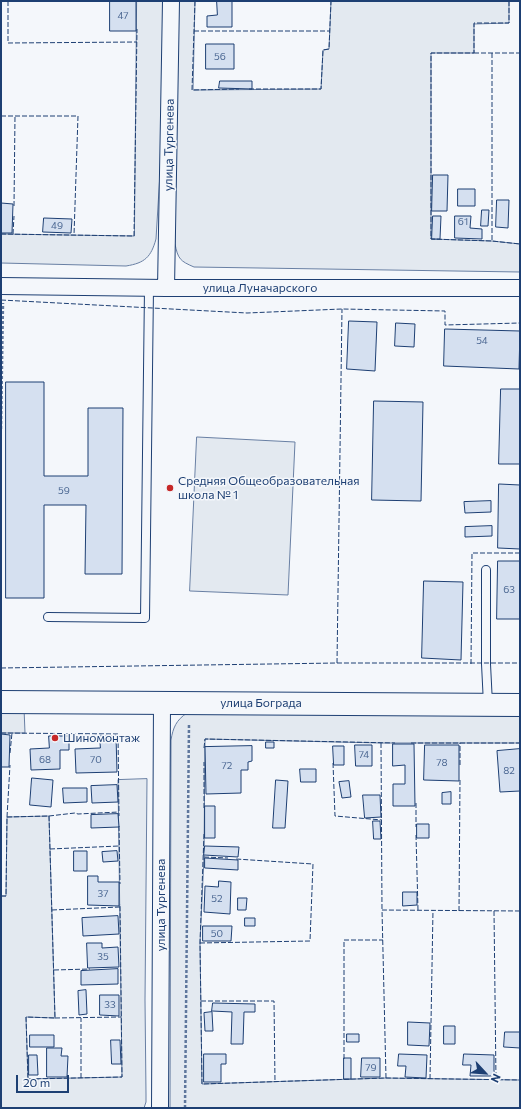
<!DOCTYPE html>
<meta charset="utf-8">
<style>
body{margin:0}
#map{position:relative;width:521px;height:1109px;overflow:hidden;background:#f4f7fb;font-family:Commissioner,sans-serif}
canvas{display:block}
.frame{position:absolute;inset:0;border:2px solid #1d3f73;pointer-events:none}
.north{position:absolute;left:465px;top:1053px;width:40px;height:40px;-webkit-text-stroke:3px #f4f7fb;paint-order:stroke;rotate:116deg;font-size:11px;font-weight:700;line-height:16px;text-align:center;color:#1d3f73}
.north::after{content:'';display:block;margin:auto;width:14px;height:18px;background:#1d3f73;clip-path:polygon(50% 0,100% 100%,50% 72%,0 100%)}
.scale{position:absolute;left:16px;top:1075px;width:53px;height:18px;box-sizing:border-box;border:2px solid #1d3f73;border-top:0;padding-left:5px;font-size:12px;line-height:14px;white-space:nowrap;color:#1d3f73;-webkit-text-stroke:3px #f4f7fb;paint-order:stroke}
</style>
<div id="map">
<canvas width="521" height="1109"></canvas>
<div class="frame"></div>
<div class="north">N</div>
<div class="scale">20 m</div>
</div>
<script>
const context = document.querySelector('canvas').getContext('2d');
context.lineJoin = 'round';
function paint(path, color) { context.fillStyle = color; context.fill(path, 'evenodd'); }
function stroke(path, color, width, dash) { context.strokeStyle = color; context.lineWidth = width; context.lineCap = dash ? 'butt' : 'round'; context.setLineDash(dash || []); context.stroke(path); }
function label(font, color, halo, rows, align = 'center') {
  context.font = font + ' Commissioner,sans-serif'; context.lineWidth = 3; context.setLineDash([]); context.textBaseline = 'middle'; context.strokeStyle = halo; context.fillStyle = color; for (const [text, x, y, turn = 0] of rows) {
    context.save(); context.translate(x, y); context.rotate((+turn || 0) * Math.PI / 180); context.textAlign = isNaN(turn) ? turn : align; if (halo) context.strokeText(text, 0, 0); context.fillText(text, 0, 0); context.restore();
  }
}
const green = new Path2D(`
 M 137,1 L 164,1 L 164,107 L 156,239 C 151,257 145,263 126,266 L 1,263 L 1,234 L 134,236 Z
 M 178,1 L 195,1 L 193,90 L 321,89 L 323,50 L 329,49 L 331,1 L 509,1 L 509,23 L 474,24 L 474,53 L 431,53 L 431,239 L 492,241 L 520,244 L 520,272 L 194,267 C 180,261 178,259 175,244 Z
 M 197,437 L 295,442 L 288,595 L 190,591 Z
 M 1,708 L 24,708 L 25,733 L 1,733 Z
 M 187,713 L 520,716 L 520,743 L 381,743 L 205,739 L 204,857 L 200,943 L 202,1084 L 386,1078 L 520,1080 L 520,1108 L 170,1108 L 171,740 C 173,728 176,720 187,713 Z
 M 147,779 L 145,1000 L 146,1094 L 146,1102 L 144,1108 L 1,1108 L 1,896 L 6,896 L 7,817 L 49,816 L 55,1018 L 26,1017 L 28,1079 L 122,1077 L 118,780 Z`);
paint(green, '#e3e9f0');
stroke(green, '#687fa3', 1);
const building = new Path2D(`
 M 110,1 L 136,1 L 136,31 L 110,31 Z
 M 217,1 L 232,1 L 232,27 L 207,27 L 207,16 L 217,15 Z
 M 206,44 L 234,44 L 234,69 L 206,69 Z
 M 220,81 L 252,81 L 252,89 L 219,88 Z
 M 433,175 L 448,175 L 447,211 L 432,211 Z
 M 458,189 L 475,189 L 475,206 L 458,206 Z
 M 497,200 L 509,200 L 508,228 L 496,227 Z
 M 1,203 L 13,204 L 12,233 L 1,233 Z
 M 482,210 L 489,210 L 488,226 L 481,226 Z
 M 433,216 L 441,216 L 440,239 L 432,239 Z
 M 455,216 L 471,216 L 470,228 L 482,229 L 482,239 L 455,238 Z
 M 44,218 L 72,219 L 71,233 L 43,232 Z
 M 349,321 L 377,322 L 375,371 L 347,369 Z
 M 396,323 L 415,324 L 414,347 L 395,346 Z
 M 445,329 L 520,331 L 519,369 L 444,366 Z
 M 6,382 L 44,382 L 44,476 L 88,476 L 88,408 L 123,408 L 122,574 L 85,574 L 86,505 L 44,505 L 44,598 L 6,598 Z
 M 501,389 L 520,389 L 520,464 L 499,464 Z
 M 374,401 L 423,402 L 421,501 L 372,500 Z
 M 499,484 L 520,485 L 520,549 L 498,548 Z
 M 491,501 L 491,512 L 465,513 L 464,502 Z
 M 492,526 L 492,536 L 465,537 L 465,527 Z
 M 498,561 L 520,561 L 520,619 L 497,619 Z
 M 424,581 L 463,582 L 461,660 L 422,658 Z
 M 1,734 L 10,735 L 9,767 L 1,767 Z
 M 49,736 L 69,736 L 69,750 L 60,750 L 60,769 L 31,770 L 30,749 L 49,748 Z
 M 100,736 L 116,736 L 117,772 L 76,773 L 75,749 L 100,748 Z
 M 266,742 L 274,742 L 274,748 L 266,748 Z
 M 393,744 L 414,744 L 415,806 L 393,806 L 393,784 L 405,784 L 405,765 L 393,766 Z
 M 355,745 L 372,745 L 372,766 L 356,766 Z
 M 425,745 L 459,745 L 459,781 L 424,780 Z
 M 252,746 L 252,761 L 248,762 L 248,770 L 241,770 L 241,793 L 206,794 L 205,747 Z
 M 333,746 L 344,746 L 344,765 L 334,765 Z
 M 520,749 L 520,791 L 500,792 L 497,751 Z
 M 300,769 L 316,769 L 316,782 L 301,782 Z
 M 32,778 L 53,780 L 51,807 L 30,805 Z
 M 276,780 L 288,781 L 285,828 L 273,828 Z
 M 349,781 L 351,797 L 342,798 L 339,782 Z
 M 117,785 L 118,802 L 92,803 L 91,786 Z
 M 63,788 L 87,788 L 87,802 L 64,803 Z
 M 451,792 L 451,804 L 442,804 L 442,793 Z
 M 363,795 L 380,795 L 381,817 L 365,818 Z
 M 205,806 L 215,806 L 215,838 L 205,838 Z
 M 118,814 L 119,827 L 91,828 L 91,815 Z
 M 373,821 L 380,821 L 381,839 L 374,839 Z
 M 417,824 L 429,824 L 429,838 L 417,838 Z
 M 205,846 L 239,847 L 238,857 L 204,855 Z
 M 74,851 L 87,851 L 87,871 L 74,871 Z
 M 117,851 L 118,861 L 103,862 L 102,852 Z
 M 205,858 L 238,860 L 238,870 L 205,868 Z
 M 88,876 L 98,876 L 98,882 L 119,882 L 119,906 L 88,905 Z
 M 219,881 L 231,882 L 230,914 L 204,912 L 205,886 L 218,887 Z
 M 403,892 L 417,892 L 417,905 L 403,906 Z
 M 238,898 L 247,898 L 246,910 L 238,910 Z
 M 118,916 L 119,934 L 83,936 L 82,918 Z
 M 245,918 L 255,918 L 255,926 L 245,926 Z
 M 203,926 L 232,926 L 231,941 L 203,941 Z
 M 87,943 L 102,943 L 102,948 L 118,947 L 119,967 L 88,968 Z
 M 118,969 L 118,984 L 81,985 L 81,971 Z
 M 86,990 L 87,1014 L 79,1015 L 78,991 Z
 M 100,995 L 119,995 L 119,1016 L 100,1015 Z
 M 213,1003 L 255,1004 L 255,1012 L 244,1012 L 243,1044 L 231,1044 L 232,1012 L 212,1011 Z
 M 212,1012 L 213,1031 L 205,1031 L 204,1013 Z
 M 408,1022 L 430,1023 L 429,1046 L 408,1045 Z
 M 444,1026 L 455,1026 L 455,1044 L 444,1044 Z
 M 505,1032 L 520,1032 L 520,1048 L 504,1047 Z
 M 347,1034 L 359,1034 L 359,1042 L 347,1042 Z
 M 30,1035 L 54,1035 L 54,1047 L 30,1047 Z
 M 111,1040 L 120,1040 L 121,1064 L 112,1064 Z
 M 47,1048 L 62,1048 L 61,1056 L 68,1056 L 67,1077 L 47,1077 Z
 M 204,1054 L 226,1054 L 226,1064 L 221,1064 L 221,1082 L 204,1082 Z
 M 399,1054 L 427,1055 L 426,1078 L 405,1077 L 406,1066 L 398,1066 Z
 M 464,1054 L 494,1055 L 494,1076 L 470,1076 L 471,1065 L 463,1065 Z
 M 29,1055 L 37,1055 L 38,1075 L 29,1075 Z
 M 344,1058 L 351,1058 L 351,1079 L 344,1079 Z
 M 362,1058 L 380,1058 L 380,1077 L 361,1077 Z`);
paint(building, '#d5e0f0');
stroke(building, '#1d3f73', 1);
const lane = new Path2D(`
 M 486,570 L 486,664 L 488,704
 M 48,617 L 145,618 L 149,288`);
const street = new Path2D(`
 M 1,286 L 166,288 L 520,288
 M 166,288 L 171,1
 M 160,1108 L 162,702`);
const secondary = new Path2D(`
 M 1,702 L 520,705`);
stroke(lane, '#1d3f73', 10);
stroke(street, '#1d3f73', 18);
stroke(secondary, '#1d3f73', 24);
stroke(new Path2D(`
 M 1,429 L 3,303
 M 185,1108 L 189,723`), '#5e769c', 2.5, [3, 2]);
stroke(lane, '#f4f7fb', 8);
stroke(street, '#f4f7fb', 16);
stroke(secondary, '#f4f7fb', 22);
stroke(new Path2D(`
 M 8,1 L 8,43 L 137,42
 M 195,1 L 192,90 L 239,89
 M 509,1 L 509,23 L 474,23 L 474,53 L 431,53 L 431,239 L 492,241 L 520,244
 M 194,31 L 330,31
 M 474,53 L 520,53
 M 492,53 L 492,241
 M 249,89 L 321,89 L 323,50 L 329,49 L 331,1
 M 1,116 L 78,116 L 74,235
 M 14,206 L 15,116
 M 1,234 L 134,236 L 137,29
 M 13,234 L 14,216
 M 1,300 L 247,313 L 342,309 L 445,311 L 445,325 L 520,323
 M 337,663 L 342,309
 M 471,664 L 472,553 L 520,553
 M 1,668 L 337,663 L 520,663
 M 1,733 L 118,734 L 119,816
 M 381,743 L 382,910
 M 411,743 L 520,743
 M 204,748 L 205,739 L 395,743
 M 10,753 L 12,733
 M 333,763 L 335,816 L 382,820
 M 460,765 L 460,743
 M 416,803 L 416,827
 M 204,808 L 204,762
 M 49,816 L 75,813 L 78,814 L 119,812
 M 7,817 L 49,816 L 55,1018 L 26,1017 L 28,1079 L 122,1077 L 120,904
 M 119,826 L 120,884
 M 204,834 L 200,943 L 202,1084 L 386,1078 L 520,1080
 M 416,835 L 418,910
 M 50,849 L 119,846
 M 204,857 L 228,858
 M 1,896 L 6,896 L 7,817 L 10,765
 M 52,910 L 120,907
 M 459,911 L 460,779
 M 494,911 L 496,1080
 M 200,943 L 310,941 L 313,864 L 236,859
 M 54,970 L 90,969
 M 201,1001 L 274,1001 L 275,1082
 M 55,1018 L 121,1017
 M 344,1059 L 344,940 L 383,940
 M 81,1078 L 81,1018
 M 386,1078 L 382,910 L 520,911
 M 430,1079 L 433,910`), '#1d3f73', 1, [5, 2]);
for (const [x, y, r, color] of [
 [170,488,4,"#c62828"],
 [55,738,4,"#c62828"]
]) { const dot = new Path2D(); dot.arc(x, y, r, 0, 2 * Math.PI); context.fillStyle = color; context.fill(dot); stroke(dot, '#f4f7fb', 1.5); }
label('10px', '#4b6792', null, [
 ["47",123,16],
 ["56",220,57],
 ["61",463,222],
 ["49",57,226],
 ["54",482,341],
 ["59",64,491],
 ["63",509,590],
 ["74",364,755],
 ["68",45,760],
 ["70",96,760],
 ["78",442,763],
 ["72",227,766],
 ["82",509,771],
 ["37",103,894],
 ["52",217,899],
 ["50",217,934],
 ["35",103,957],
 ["33",110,1005],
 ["79",371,1068]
]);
label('12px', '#1d3f73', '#f4f7fb', [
 ["улица Тургенева",169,145,-89],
 ["улица Луначарского",260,288],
 ["улица Бограда",261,703],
 ["улица Тургенева",161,905,-90]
]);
label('12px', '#1d3f73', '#f4f7fb', [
 ["Средняя Общеобразовательная",178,481],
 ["школа № 1",178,495],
 ["Шиномонтаж",63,738]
], 'left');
</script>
